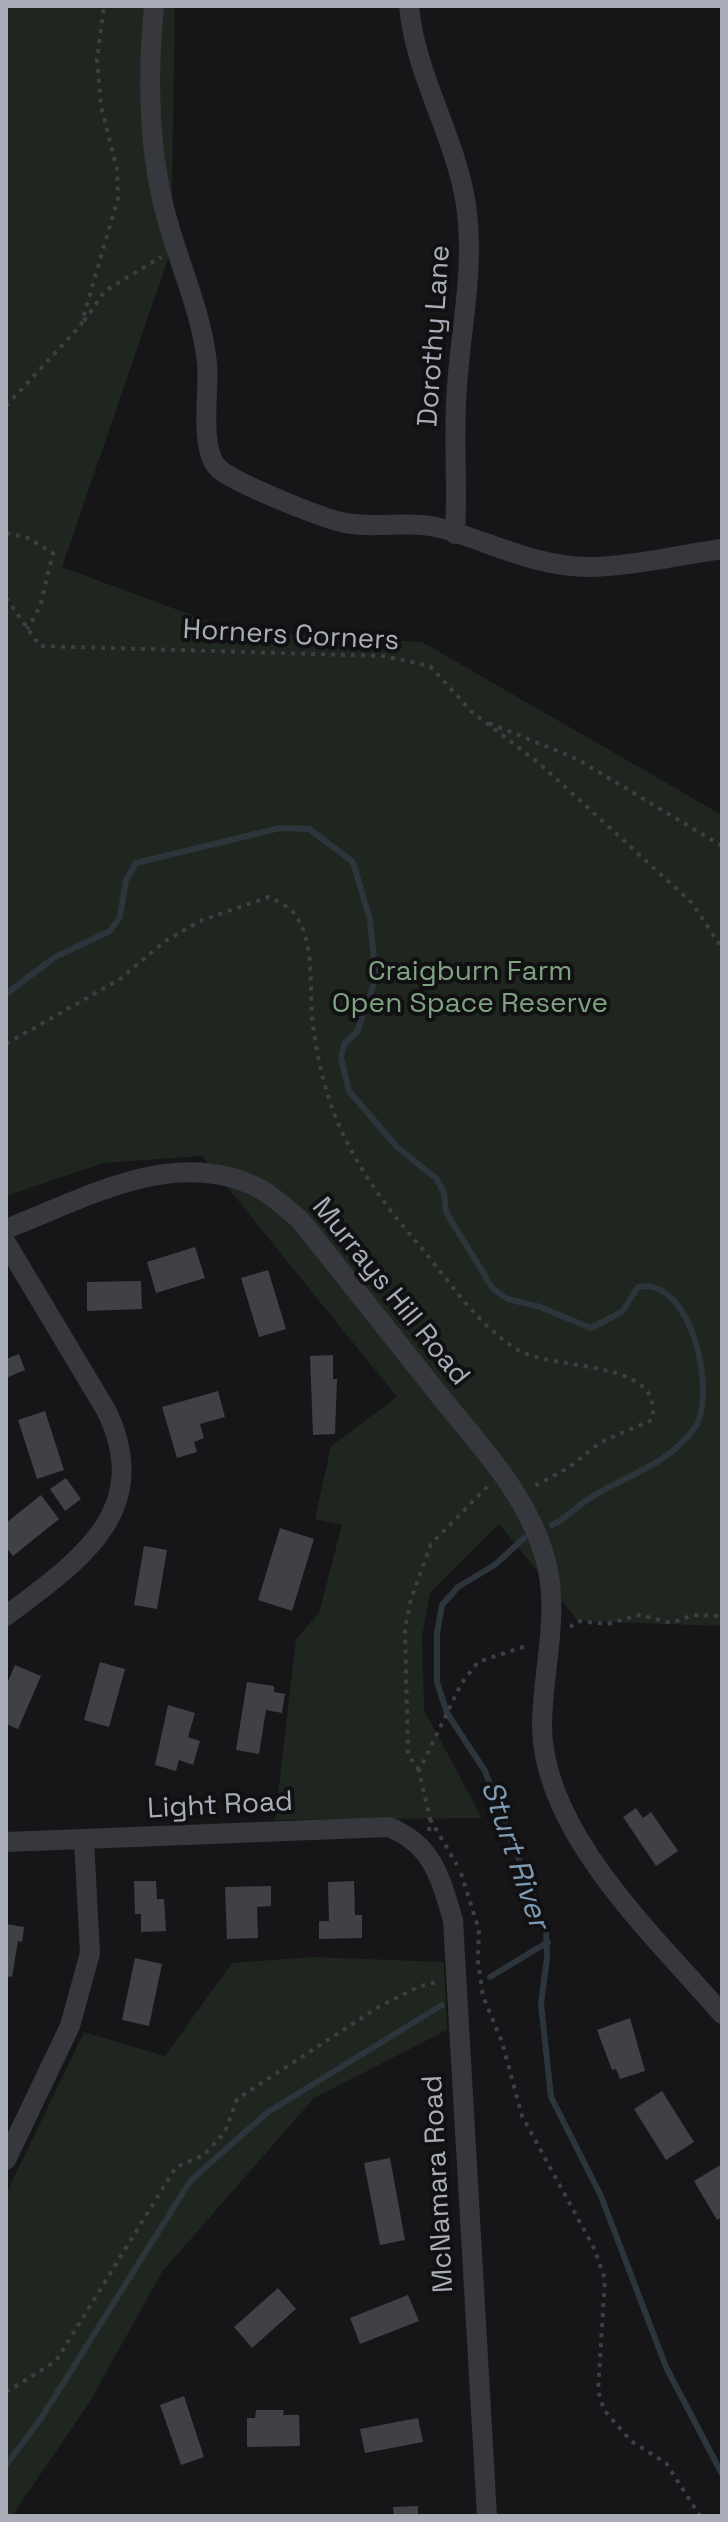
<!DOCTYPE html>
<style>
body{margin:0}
#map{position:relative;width:728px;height:2522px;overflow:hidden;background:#161618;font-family:"Space Grotesk",sans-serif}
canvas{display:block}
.frame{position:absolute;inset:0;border:8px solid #a8adb8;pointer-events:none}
</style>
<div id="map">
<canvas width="728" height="2522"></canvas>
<div class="frame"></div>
</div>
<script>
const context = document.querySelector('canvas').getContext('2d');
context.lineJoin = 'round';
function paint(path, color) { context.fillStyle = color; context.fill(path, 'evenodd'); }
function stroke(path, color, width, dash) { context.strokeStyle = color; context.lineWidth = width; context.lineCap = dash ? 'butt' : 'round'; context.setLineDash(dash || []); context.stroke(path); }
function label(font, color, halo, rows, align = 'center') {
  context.font = font + ' "Space Grotesk",sans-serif'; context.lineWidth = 8; context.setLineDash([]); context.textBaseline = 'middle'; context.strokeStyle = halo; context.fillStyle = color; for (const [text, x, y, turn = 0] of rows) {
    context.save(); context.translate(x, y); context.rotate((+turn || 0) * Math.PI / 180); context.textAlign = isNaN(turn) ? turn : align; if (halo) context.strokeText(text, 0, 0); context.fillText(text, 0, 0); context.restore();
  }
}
paint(new Path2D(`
 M 6,6 L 175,6 L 171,250 L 62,567 L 232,630 L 422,642 L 722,815 L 722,1626 L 578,1621 L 499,1524 L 430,1593 L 422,1636 L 424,1710 L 482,1818 L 275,1820 L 296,1639 L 319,1613 L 342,1525 L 315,1519 L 331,1446 L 397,1397 L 202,1156 L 104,1163 L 6,1196 Z
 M 313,1957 L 444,1962 L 447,2030 L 314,2098 L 162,2272 L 89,2403 L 12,2516 L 6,2516 L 6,2194 L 84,2032 L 165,2056 L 232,1963 Z`), '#1e261f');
stroke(new Path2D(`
 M 6,994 L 55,957 L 110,931 L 120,917 L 126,880 L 136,863 L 280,828 L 309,829 L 353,862 L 370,920 L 376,978 L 357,1032 L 344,1044 L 341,1058 L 349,1091 L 398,1148 L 436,1178 L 444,1193 L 446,1212 L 493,1289 L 508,1299 L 540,1307 L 591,1328 L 622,1312 L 638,1287 C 692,1275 718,1396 694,1429 C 663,1469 626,1474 587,1500 C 575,1508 565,1519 552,1525
 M 524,1538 L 496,1564 L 458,1587 L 442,1605 L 437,1633 L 437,1682 L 447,1713 L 485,1771 L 546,1929 L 547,1958 L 541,2004 L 551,2097 L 601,2196 L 666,2367 L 722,2474
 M 490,1977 L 548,1942
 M 6,2465 L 40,2420 L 191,2180 L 268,2112 L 442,2005`), '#2c353c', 6);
paint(new Path2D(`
 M 195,1247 L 205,1278 L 156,1293 L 147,1262 Z
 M 268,1270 L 286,1329 L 259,1337 L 241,1278 Z
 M 141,1281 L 142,1309 L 87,1311 L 87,1282 Z
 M 19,1354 L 25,1370 L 6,1378 L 6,1359 Z
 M 333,1355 L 333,1379 L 337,1379 L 335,1434 L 313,1435 L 310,1356 Z
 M 218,1391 L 225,1417 L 200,1424 L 204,1438 L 194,1442 L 197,1452 L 177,1458 L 162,1407 Z
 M 45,1411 L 64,1470 L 37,1479 L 18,1420 Z
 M 66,1478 L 81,1499 L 65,1511 L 50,1489 Z
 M 41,1495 L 59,1519 L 13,1556 L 6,1547 L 6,1523 Z
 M 280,1528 L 314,1539 L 292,1611 L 258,1600 Z
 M 144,1546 L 167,1550 L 157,1609 L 134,1605 Z
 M 100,1662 L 125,1669 L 109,1727 L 84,1720 Z
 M 15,1665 L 41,1676 L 18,1729 L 6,1724 L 6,1686 Z
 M 247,1682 L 274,1686 L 274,1692 L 285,1694 L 282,1713 L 266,1710 L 259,1754 L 236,1750 Z
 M 168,1705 L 195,1713 L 188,1737 L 200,1741 L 193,1765 L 179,1760 L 176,1771 L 155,1765 Z
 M 636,1808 L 643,1818 L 651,1812 L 678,1851 L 656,1866 L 623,1817 Z
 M 134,1881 L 156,1881 L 157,1899 L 164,1899 L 166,1931 L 141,1932 L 141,1914 L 135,1914 Z
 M 354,1881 L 355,1915 L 362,1915 L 362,1938 L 319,1939 L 319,1921 L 329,1921 L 328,1882 Z
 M 271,1886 L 271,1906 L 257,1907 L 258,1938 L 227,1939 L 225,1887 Z
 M 6,1924 L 24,1927 L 22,1942 L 18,1941 L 12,1977 L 6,1976 Z
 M 135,1958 L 162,1964 L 149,2026 L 122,2020 Z
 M 630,2018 L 645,2071 L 620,2079 L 616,2069 L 612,2070 L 597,2030 Z
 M 662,2091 L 694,2142 L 666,2160 L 634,2109 Z
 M 390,2158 L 405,2240 L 380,2245 L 364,2163 Z
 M 722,2164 L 722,2217 L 717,2220 L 694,2181 Z
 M 278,2288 L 296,2309 L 252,2348 L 234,2327 Z
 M 408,2295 L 419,2321 L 360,2344 L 350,2318 Z
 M 184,2396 L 204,2457 L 181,2465 L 160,2405 Z
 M 256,2410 L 284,2410 L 283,2415 L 299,2415 L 300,2446 L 247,2447 L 247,2418 L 255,2418 Z
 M 418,2418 L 423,2442 L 365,2453 L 360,2429 Z
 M 418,2506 L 418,2516 L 394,2516 L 393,2507 Z`), '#404145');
stroke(new Path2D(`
 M 84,321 L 105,291 L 161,257
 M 6,406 L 81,325 L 118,198 L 117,169 L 101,106 L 97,60 L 104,6
 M 6,533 L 28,538 L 53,553 L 40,607 L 27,629
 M 6,598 L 40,646 L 383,656 L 430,666 L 472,712 L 540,764 L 692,903 L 722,948
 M 489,723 L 577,759 L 722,846
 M 6,1044 L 120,979 L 164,942 L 202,920 L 269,897 C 277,901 288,906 294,913 C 317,945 308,988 313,1025 C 316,1050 322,1078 330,1102 C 348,1155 382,1203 419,1245 C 450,1282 477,1325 518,1350 C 556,1372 665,1358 652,1420 L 601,1442 L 568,1468 L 531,1488
 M 570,1627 L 578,1621 L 607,1624 L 640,1615 L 671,1623 L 694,1615 L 722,1616
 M 419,1770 L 408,1755 L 405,1628 L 411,1599 L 431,1544 L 488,1486
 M 430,1819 L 457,1865
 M 429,1831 L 430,1819 L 419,1771 L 461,1684 L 478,1662 L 529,1645
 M 461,1873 L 479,1930 L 478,1961 L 483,1996 L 502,2042 L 522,2116 L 594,2248 L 605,2279 L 598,2391 L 604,2410 L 631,2441 L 666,2463 L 700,2516
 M 6,2392 L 56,2361 L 176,2167 L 204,2155 L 225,2132 L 237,2099 L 380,2006 L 418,1987 L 439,1981`), '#3d3f44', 4, [4, 6]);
stroke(new Path2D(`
 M 154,6 C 147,78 148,158 170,229 C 183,273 202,316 207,363 C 210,390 198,450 219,469 C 237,484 317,516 341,522 C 374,530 410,519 444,529 C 492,543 537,567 590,567 C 633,566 679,555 722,549
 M 409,6 C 415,75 456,137 466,205 C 475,268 461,325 457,387 C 453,436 458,485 455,534
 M 6,1229 C 86,1198 178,1144 262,1190 C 276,1198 289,1211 301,1221 C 347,1279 394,1338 440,1396 C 481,1447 527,1494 545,1558 C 561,1613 542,1671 542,1726 C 543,1834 656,1937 722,2014
 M 6,1243 L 106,1410 C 156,1512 77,1562 6,1616
 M 6,1842 L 389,1827 C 433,1845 440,1877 453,1920 L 487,2516
 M 6,2160 L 70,2026 L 90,1953 L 84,1840`), '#37383d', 20);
label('28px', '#a8adb8', '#111113', [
 ["Dorothy Lane",435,336,-86],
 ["Horners Corners",291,636,3],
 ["Murrays Hill Road",390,1292,51],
 ["Light Road",220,1806,-3],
 ["McNamara Road",439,2184,-93]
]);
label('28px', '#7fa381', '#111113', [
 ["Craigburn Farm",470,972],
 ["Open Space Reserve",470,1004]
]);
label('italic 30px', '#7f9bb3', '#111113', [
 ["Sturt River",514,1855,71]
]);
</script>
